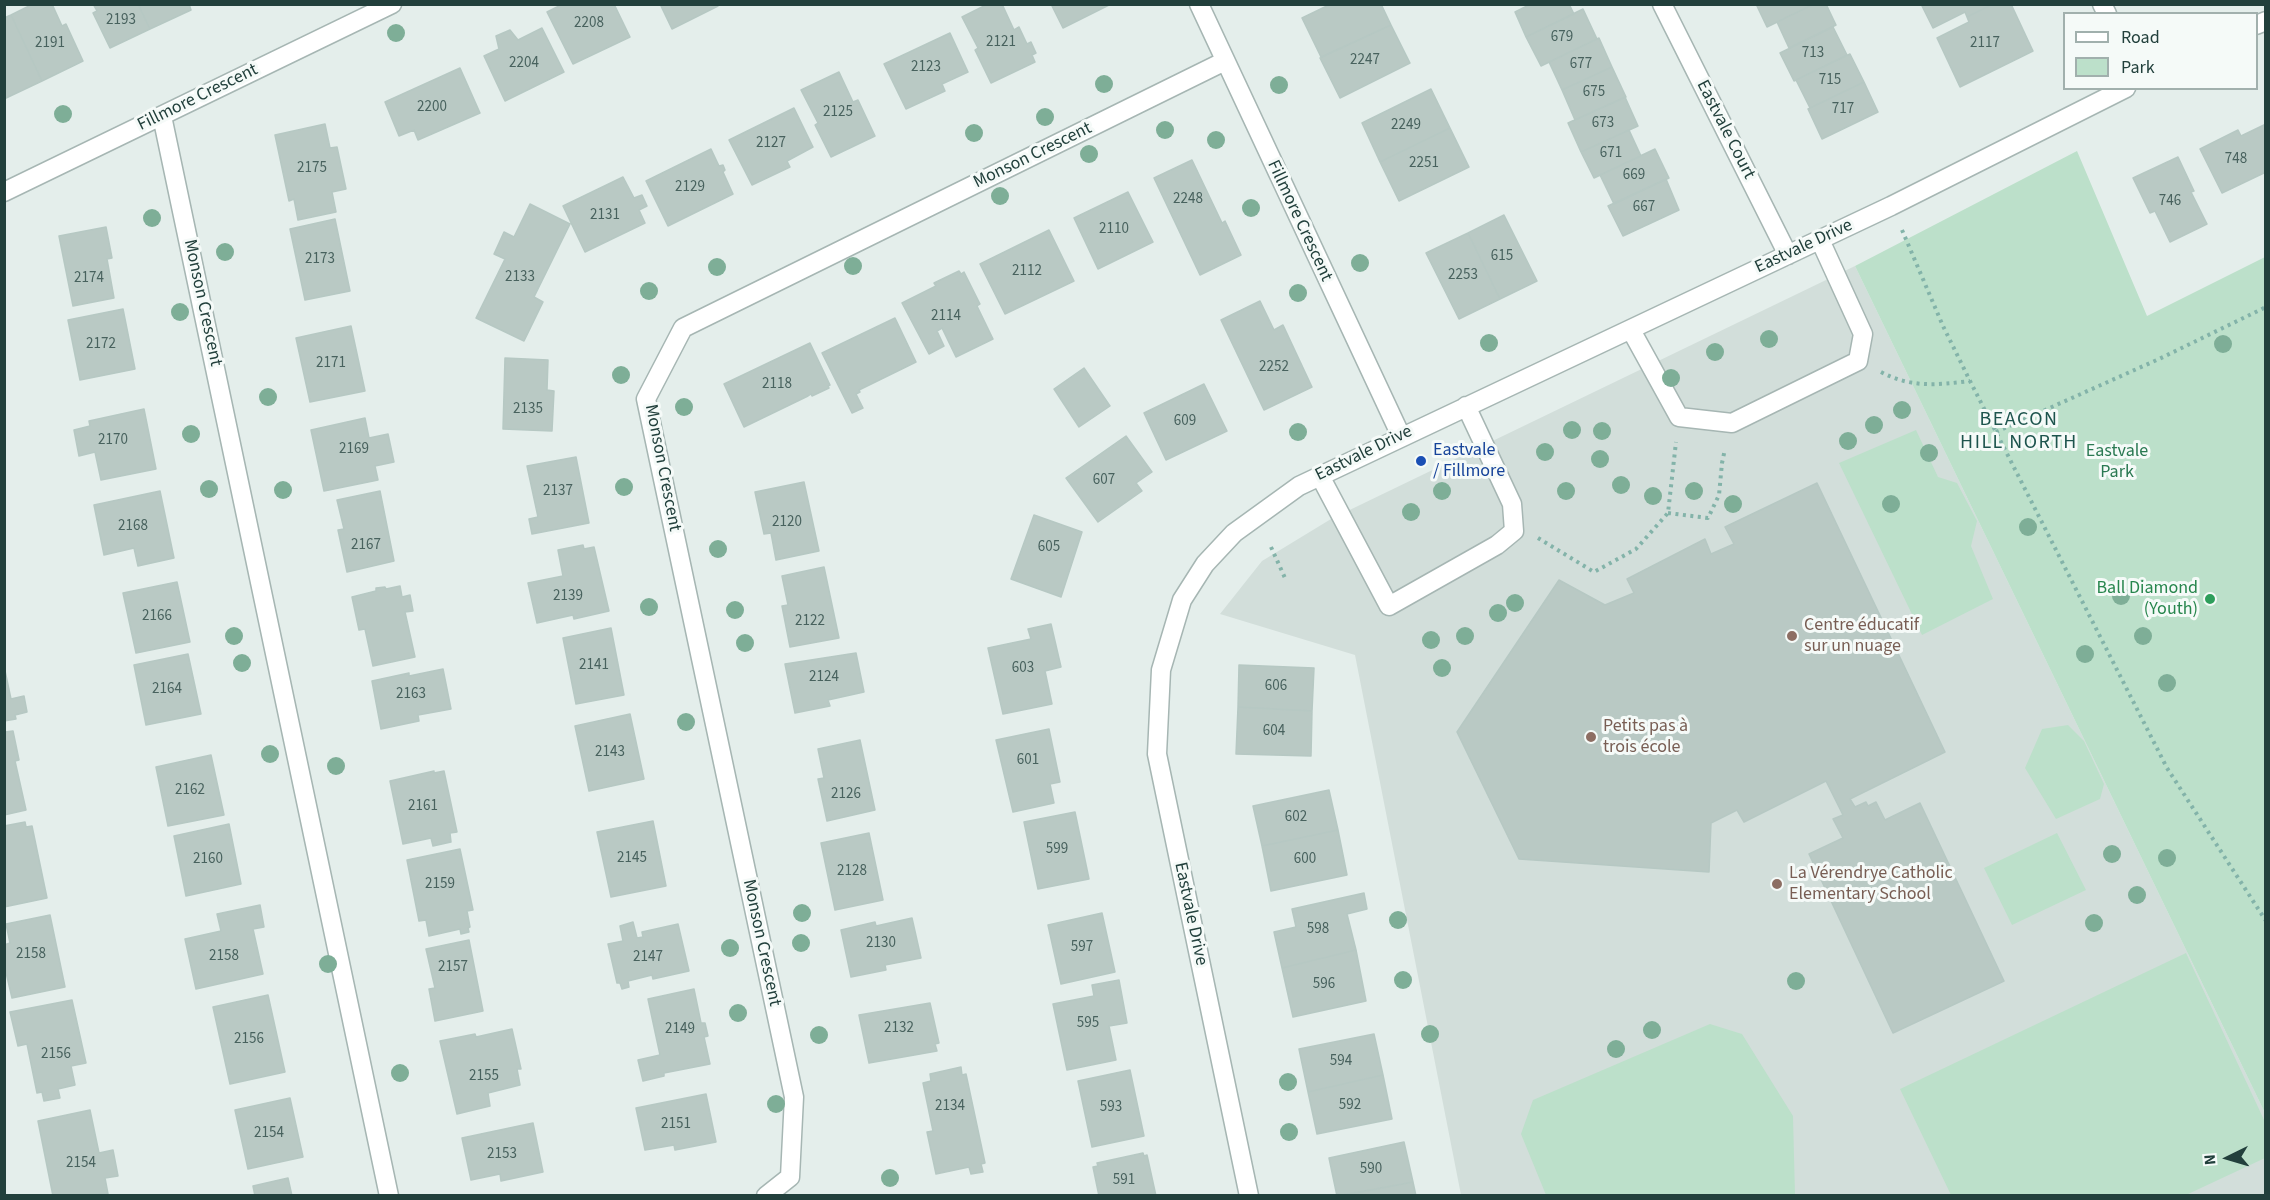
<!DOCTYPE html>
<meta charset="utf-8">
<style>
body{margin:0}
#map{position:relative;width:2270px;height:1200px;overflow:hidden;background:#e4eeeb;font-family:"Source Sans 3",sans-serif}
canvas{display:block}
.frame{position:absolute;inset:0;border:6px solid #22403c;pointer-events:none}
.legend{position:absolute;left:2063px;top:12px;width:195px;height:78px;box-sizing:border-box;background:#f5faf8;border:2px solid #a1b0ad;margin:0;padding:8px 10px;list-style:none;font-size:18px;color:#22403c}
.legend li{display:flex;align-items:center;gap:12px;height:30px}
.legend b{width:30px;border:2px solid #a1b0ad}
.north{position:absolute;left:2198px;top:1128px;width:60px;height:60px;-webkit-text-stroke:4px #f5faf8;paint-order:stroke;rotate:265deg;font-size:16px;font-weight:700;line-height:24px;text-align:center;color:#22403c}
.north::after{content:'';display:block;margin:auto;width:21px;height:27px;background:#22403c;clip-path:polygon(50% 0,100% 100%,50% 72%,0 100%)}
</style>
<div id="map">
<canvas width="2270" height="1200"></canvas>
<div class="frame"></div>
<ul class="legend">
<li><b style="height:8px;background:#fff"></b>Road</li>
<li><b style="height:16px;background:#bce0ca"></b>Park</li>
</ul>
<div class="north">N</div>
</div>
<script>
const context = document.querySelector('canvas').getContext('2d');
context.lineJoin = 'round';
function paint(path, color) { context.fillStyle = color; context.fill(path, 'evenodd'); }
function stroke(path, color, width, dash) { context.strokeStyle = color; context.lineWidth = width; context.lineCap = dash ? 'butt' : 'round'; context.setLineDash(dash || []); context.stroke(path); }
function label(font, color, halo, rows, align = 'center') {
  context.font = font + ' "Source Sans 3",sans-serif'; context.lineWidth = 6; context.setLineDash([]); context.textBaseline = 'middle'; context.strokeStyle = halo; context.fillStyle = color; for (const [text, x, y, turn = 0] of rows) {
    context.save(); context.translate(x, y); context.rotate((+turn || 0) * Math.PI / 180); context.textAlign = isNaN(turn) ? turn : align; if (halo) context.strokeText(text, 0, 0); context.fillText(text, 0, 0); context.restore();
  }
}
paint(new Path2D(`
 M 1855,266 L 2265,1113 L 2265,1195 L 1461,1195 L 1355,655 L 1220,614 L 1262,561 L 1331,519 Z`), '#d2deda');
paint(new Path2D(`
 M 2077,151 L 2147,316 L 2265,257 L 2265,1113 L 1855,266 Z
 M 1916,430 L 1938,477 L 1957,483 L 1977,521 L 1971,546 L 1993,599 L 1922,635 L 1839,463 Z
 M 2068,725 L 2084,741 L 2104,784 L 2100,799 L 2056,819 L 2025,768 L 2042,729 Z
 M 2057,833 L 2086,890 L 2012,925 L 1984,868 Z
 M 2186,953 L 2265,1122 L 2265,1158 L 2186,1195 L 1951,1195 L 1900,1089 Z
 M 1710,1024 L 1742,1034 L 1793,1116 L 1795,1195 L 1546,1195 L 1521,1134 L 1533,1100 Z`), '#bce0ca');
const building = new Path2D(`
 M 33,4 L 52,4 L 62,26 L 66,24 L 83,61 L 42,81 L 11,15 Z
 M 93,4 L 138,4 L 150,29 L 110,48 L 93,13 L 97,11 Z
 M 138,4 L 189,4 L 191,10 L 150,29 Z
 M 563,4 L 614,4 L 630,37 L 573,64 L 547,12 Z
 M 660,4 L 717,4 L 718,6 L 672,29 Z
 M 988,4 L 1002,4 L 1014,30 L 1019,27 L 1027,44 L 1031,42 L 1036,53 L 1032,55 L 1035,62 L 991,83 L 975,50 L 978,48 L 962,17 Z
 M 1051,4 L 1111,4 L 1063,28 Z
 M 1331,4 L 1381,4 L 1391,25 L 1321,57 L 1302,18 Z
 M 1531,4 L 1569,4 L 1574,14 L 1526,37 L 1515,12 Z
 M 1756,4 L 1814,4 L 1767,27 Z
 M 1814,4 L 1826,4 L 1836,25 L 1789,48 L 1777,22 Z
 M 1921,4 L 1993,4 L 1967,17 L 1965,12 L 1933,28 Z
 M 1993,4 L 2011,4 L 2033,51 L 1960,87 L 1937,38 L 1969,22 L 1967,17 Z
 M 1583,9 L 1597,39 L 1541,66 L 1526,37 Z
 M 11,15 L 42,81 L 4,99 L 4,18 Z
 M 1391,25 L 1410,63 L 1340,98 L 1320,58 Z
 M 1833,27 L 1847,55 L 1794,81 L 1780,53 Z
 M 542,28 L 564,72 L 505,101 L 484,56 L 499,49 L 496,36 L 510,30 L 518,40 Z
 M 950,33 L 968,72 L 942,84 L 945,91 L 906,109 L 884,64 Z
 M 1599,38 L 1612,67 L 1562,90 L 1549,62 Z
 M 1850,54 L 1864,82 L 1810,108 L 1796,80 Z
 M 1612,67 L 1626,97 L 1575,120 L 1562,90 Z
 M 460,68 L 480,113 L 418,140 L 414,130 L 399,136 L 385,102 Z
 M 839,72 L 853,102 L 858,100 L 875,136 L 831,157 L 815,125 L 818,123 L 801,90 Z
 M 1864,82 L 1878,112 L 1822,139 L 1808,109 Z
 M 1431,89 L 1450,128 L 1380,162 L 1362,123 Z
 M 1625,97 L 1638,126 L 1581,152 L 1568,123 Z
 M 794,108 L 813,147 L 787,161 L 790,167 L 752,185 L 729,140 Z
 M 325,124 L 330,148 L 337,147 L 346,189 L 332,192 L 336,212 L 298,220 L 294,199 L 289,201 L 275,135 Z
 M 2266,124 L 2266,172 L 2222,193 L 2200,149 L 2238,130 L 2241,136 Z
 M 1450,128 L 1469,167 L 1399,201 L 1380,162 Z
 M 1629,130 L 1641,156 L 1594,178 L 1581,152 Z
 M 711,149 L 719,166 L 723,165 L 725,170 L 723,172 L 733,194 L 668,226 L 646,181 Z
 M 1655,149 L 1669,178 L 1614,204 L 1600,175 Z
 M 2178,157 L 2194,191 L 2191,192 L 2207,224 L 2170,242 L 2155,211 L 2150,213 L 2133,178 Z
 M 1192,160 L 1222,223 L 1225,221 L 1241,255 L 1200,275 L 1154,178 Z
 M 623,177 L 634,198 L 642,195 L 647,206 L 639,210 L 645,223 L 585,252 L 563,206 Z
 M 1666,179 L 1679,210 L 1623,236 L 1608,206 Z
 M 1128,192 L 1153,242 L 1098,269 L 1074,218 Z
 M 530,204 L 570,224 L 534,297 L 543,302 L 524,341 L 476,318 L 505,259 L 494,254 L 504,232 L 514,237 Z
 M 1504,215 L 1537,281 L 1500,299 L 1468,233 Z
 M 335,219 L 350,291 L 305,300 L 290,229 Z
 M 106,227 L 112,258 L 107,259 L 114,298 L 73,306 L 59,236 Z
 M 1049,230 L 1074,281 L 1005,314 L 980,264 Z
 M 1468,233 L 1500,299 L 1459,319 L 1426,253 Z
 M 959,271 L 961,274 L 964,272 L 980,304 L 977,306 L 993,339 L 956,357 L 942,328 L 937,331 L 944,346 L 929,354 L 902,303 L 936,286 L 934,283 Z
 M 1260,301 L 1274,330 L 1283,325 L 1312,387 L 1264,410 L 1221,320 Z
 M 123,309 L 135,369 L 80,380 L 68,320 Z
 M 895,318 L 916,362 L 859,390 L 860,392 L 856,394 L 863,408 L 852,413 L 822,353 Z
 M 351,326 L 365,391 L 310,402 L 296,338 Z
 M 810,343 L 830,385 L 828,386 L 829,388 L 812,396 L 811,394 L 808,396 L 744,427 L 724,384 Z
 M 505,358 L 548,360 L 547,390 L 554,391 L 552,431 L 503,429 Z
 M 1084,368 L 1110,406 L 1079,427 L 1054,389 Z
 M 1204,384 L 1227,431 L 1166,460 L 1144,413 Z
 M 144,409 L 156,469 L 101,480 L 95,452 L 79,456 L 74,430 L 90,426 L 89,421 Z
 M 365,418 L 369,438 L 388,434 L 394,462 L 375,466 L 378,480 L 324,491 L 311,430 Z
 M 1126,436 L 1152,472 L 1136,483 L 1142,491 L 1098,522 L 1066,478 Z
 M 576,457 L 589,523 L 532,534 L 529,519 L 538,517 L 527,466 Z
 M 804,482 L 819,551 L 776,560 L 771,533 L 764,534 L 755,492 Z
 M 1817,483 L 1945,752 L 1850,799 L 1855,807 L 1866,802 L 1868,806 L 1876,802 L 1885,820 L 1920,803 L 2004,981 L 1893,1033 L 1809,854 L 1843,838 L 1833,819 L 1843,815 L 1826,781 L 1744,822 L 1737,810 L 1711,823 L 1709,872 L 1519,859 L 1457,732 L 1559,580 L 1605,605 L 1634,593 L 1627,579 L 1705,539 L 1711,554 L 1734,544 L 1725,527 Z
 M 160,491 L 174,558 L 138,566 L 134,548 L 104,555 L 94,505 Z
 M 380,491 L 394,561 L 347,572 L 338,530 L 344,529 L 337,500 Z
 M 1034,515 L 1082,532 L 1061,597 L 1011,579 Z
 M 583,545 L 584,549 L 594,547 L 609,611 L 574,619 L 573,615 L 537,623 L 528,583 L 563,576 L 558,550 Z
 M 824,567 L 839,638 L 790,647 L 782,606 L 788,605 L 782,576 Z
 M 177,582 L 190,642 L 136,653 L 123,593 Z
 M 400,586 L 402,597 L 410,595 L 413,611 L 405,612 L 415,657 L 373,666 L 365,629 L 359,630 L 352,597 L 376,591 L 376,588 L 385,587 L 386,589 Z
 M 1051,624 L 1061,667 L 1045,671 L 1052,704 L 1003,714 L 988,648 L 1031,639 L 1028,629 Z
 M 611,628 L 624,695 L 576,704 L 563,638 Z
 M 856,653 L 864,692 L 828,700 L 830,706 L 795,713 L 785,664 Z
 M 188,654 L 201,714 L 146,725 L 134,665 Z
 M 1239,665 L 1314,668 L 1312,711 L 1238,707 Z
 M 4,666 L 11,699 L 24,696 L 27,712 L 15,715 L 16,719 L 4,721 Z
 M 443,669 L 451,709 L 418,715 L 419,721 L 381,729 L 372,681 L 409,673 L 409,676 Z
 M 1238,707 L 1312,711 L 1311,756 L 1236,754 Z
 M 630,714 L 644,779 L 589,791 L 575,726 Z
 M 1049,729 L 1060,782 L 1050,784 L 1054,803 L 1013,812 L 996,740 Z
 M 13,731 L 19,760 L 15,761 L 26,810 L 4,815 L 4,735 L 5,732 Z
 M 860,740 L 875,810 L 827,821 L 818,779 L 824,778 L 818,749 Z
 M 211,755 L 224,815 L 168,826 L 156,767 Z
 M 434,771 L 434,773 L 444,771 L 457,832 L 450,833 L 451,842 L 433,846 L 431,838 L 403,844 L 390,781 Z
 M 1329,790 L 1338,830 L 1262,846 L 1253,806 Z
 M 1075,812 L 1089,879 L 1038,889 L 1024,822 Z
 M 653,821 L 666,886 L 611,897 L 597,832 Z
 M 25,822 L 26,827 L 32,826 L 47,898 L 4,907 L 4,826 Z
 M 229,824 L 241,884 L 186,896 L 174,836 Z
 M 1338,830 L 1347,875 L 1271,891 L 1262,846 Z
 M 869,833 L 883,900 L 835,910 L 821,843 Z
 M 460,849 L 473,910 L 467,911 L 470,927 L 468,928 L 469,932 L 461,934 L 460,929 L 429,936 L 426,920 L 419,921 L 407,860 Z
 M 1364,893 L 1367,909 L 1347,914 L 1356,950 L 1282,968 L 1274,932 L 1296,927 L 1292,909 Z
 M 260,905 L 264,927 L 253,929 L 263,974 L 196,989 L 185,939 L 221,931 L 217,914 Z
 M 1102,913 L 1115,972 L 1061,984 L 1048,925 Z
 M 50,915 L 65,987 L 12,998 L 4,964 L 4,945 L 10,943 L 6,924 Z
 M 912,918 L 921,958 L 885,965 L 886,970 L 851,977 L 841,930 L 875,922 L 876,926 Z
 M 633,922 L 637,938 L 643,937 L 642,932 L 678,924 L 689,971 L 653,979 L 652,975 L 628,981 L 629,987 L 622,989 L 620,983 L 617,983 L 608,944 L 623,941 L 620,926 Z
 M 469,940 L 483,1011 L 435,1021 L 429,989 L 435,988 L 426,949 Z
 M 1356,950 L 1366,1001 L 1293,1017 L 1282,968 Z
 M 1119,980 L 1127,1023 L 1109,1026 L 1116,1060 L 1067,1070 L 1053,1004 L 1094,996 L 1092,985 Z
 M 694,989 L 701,1023 L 705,1023 L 708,1036 L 704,1037 L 710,1064 L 664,1073 L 664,1076 L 643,1081 L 638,1060 L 660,1055 L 648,999 Z
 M 268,995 L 285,1072 L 230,1084 L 213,1007 Z
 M 72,1000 L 86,1063 L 71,1066 L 75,1085 L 58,1089 L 60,1098 L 44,1101 L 42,1092 L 37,1093 L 27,1044 L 18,1046 L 10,1012 Z
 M 930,1003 L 939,1043 L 935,1044 L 937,1051 L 869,1063 L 859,1015 Z
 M 512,1029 L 521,1069 L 517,1069 L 520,1085 L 488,1093 L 490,1106 L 457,1114 L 440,1041 L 475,1034 L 476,1037 Z
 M 1374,1034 L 1383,1075 L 1308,1092 L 1299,1049 Z
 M 961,1067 L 962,1075 L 966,1074 L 985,1163 L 981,1164 L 983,1172 L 971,1174 L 969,1167 L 936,1174 L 927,1132 L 933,1131 L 923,1083 L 931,1081 L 930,1074 Z
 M 1130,1070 L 1144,1136 L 1092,1147 L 1078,1081 Z
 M 1383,1075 L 1392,1119 L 1317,1134 L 1308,1092 Z
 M 706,1094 L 716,1142 L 675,1150 L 674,1145 L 645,1150 L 636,1108 Z
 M 290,1098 L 303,1157 L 248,1169 L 235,1110 Z
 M 90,1110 L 99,1153 L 113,1150 L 118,1176 L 105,1178 L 108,1194 L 53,1196 L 38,1121 Z
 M 533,1123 L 543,1172 L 501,1181 L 500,1174 L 471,1180 L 462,1138 Z
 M 1404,1142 L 1413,1182 L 1337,1196 L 1329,1158 Z
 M 1143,1153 L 1144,1156 L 1147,1155 L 1156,1196 L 1099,1196 L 1093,1167 L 1098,1166 L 1097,1163 Z
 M 288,1178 L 292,1196 L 255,1196 L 253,1186 Z
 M 1413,1182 L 1416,1196 L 1340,1196 Z`);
paint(building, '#b9c9c4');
stroke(building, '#b6c8c3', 1.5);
const minor = new Path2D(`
 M 1199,4 L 1401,436
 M 1662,4 L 1788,255
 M 2102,4 L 2107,14
 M 2256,25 L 2266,21
 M 162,116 L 389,1196
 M 4,192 L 392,4
 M 1631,330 L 1679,417 L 1732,423 L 1858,361 L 1863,334 L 1820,240
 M 1320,476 L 1389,606 L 1497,545 L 1514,531 L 1512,504 L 1466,406
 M 766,1196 L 790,1177 L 794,1097 L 646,399 L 683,328 L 1225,61
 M 1249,1196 L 1157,754 L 1161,670 L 1182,600 L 1205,564 L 1234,533 L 1299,486 L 1891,206 L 2126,88`);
stroke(minor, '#a6b6b3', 21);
stroke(new Path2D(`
 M 1902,230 L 1943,326 L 1970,381 L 2167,768 L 2266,921
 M 1881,372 C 1911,388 1937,385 1970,381
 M 1996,432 L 2159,359 L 2266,307
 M 1668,513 L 1708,518 L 1719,495 L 1722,463 L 1725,449
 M 1538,538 L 1594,572 L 1636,549 L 1668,513 L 1676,442
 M 1271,547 L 1285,578`), '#83b3a9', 4, [3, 4.5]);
stroke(minor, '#fff', 18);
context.fillStyle = '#7eae97';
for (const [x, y] of [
 [396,33],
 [1104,84],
 [1279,85],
 [63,114],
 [1045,117],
 [1165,130],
 [974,133],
 [1216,140],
 [1089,154],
 [1000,196],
 [1251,208],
 [152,218],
 [225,252],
 [1360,263],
 [853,266],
 [717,267],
 [649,291],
 [1298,293],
 [180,312],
 [1769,339],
 [1489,343],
 [2223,344],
 [1715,352],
 [621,375],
 [1671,378],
 [268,397],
 [684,407],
 [1902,410],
 [1874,425],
 [1572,430],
 [1602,431],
 [1298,432],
 [191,434],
 [1848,441],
 [1545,452],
 [1929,453],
 [1600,459],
 [1621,485],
 [624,487],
 [209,489],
 [283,490],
 [1442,491],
 [1566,491],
 [1694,491],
 [1653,496],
 [1733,504],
 [1891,504],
 [1411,512],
 [2028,527],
 [718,549],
 [2121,596],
 [1515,603],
 [649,607],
 [735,610],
 [1498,613],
 [234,636],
 [1465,636],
 [2143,636],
 [1431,640],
 [745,643],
 [2085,654],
 [242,663],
 [1442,668],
 [2167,683],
 [686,722],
 [270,754],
 [336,766],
 [2112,854],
 [2167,858],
 [2137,895],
 [802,913],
 [1398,920],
 [2094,923],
 [801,943],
 [730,948],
 [328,964],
 [1403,980],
 [1796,981],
 [738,1013],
 [1652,1030],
 [1430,1034],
 [819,1035],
 [1616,1049],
 [400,1073],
 [1288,1082],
 [776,1104],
 [1289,1132],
 [890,1178]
]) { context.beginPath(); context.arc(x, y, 9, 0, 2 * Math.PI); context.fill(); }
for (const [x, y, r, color] of [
 [1421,461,6,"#1a4fb4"],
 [2210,599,6,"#2e9e5b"],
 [1792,636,6,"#8d6e63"],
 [1591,737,6,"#8d6e63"],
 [1777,884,6,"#8d6e63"]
]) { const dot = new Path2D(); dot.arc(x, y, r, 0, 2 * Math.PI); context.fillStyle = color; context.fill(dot); stroke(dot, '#f5faf8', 2); }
label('15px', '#48625e', null, [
 ["2193",121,21],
 ["2208",589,24],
 ["679",1562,38],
 ["2121",1001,43],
 ["2191",50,44],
 ["2117",1985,44],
 ["713",1813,54],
 ["2247",1365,61],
 ["2204",524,64],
 ["677",1581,65],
 ["2123",926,68],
 ["715",1830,81],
 ["675",1594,93],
 ["2200",432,108],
 ["717",1843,110],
 ["2125",838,113],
 ["673",1603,124],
 ["2249",1406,126],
 ["2127",771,144],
 ["671",1611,154],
 ["748",2236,160],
 ["2251",1424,164],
 ["2175",312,169],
 ["669",1634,176],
 ["2129",690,188],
 ["2248",1188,200],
 ["746",2170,202],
 ["667",1644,208],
 ["2131",605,216],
 ["2110",1114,230],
 ["615",1502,257],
 ["2173",320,260],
 ["2112",1027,272],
 ["2253",1463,276],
 ["2133",520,278],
 ["2174",89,279],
 ["2114",946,317],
 ["2172",101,345],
 ["2171",331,364],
 ["2252",1274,368],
 ["2118",777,385],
 ["2135",528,410],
 ["609",1185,422],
 ["2170",113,441],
 ["2169",354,450],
 ["607",1104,481],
 ["2137",558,492],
 ["2120",787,523],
 ["2168",133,527],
 ["2167",366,546],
 ["605",1049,548],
 ["2139",568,597],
 ["2166",157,617],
 ["2122",810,622],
 ["2141",594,666],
 ["603",1023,669],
 ["2124",824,678],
 ["606",1276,687],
 ["2164",167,690],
 ["2163",411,695],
 ["604",1274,732],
 ["2143",610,753],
 ["601",1028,761],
 ["2162",190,791],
 ["2126",846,795],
 ["2161",423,807],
 ["602",1296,818],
 ["599",1057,850],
 ["2145",632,859],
 ["2160",208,860],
 ["600",1305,860],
 ["2128",852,872],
 ["2159",440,885],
 ["598",1318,930],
 ["2130",881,944],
 ["597",1082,948],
 ["2158",31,955],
 ["2158",224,957],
 ["2147",648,958],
 ["2157",453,968],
 ["596",1324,985],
 ["595",1088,1024],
 ["2132",899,1029],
 ["2149",680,1030],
 ["2156",249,1040],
 ["2156",56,1055],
 ["594",1341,1062],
 ["2155",484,1077],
 ["592",1350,1106],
 ["2134",950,1107],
 ["593",1111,1108],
 ["2151",676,1125],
 ["2154",269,1134],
 ["2153",502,1155],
 ["2154",81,1164],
 ["590",1371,1170],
 ["591",1124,1181]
]);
label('18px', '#22403c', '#f5faf8', [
 ["Fillmore Crescent",198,98,-26],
 ["Eastvale Court",1725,130,63],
 ["Monson Crescent",1033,156,-26],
 ["Fillmore Crescent",1299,221,65],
 ["Eastvale Drive",1804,247,-25],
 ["Monson Crescent",202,303,78],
 ["Eastvale Drive",1364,454,-26],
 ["Monson Crescent",662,468,79],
 ["Eastvale Drive",1190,914,78],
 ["Monson Crescent",761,943,78]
]);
label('18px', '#164399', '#f5faf8', [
 ["Eastvale",1433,451],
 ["/ Fillmore",1433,472]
], 'left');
label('18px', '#2a7952', '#f5faf8', [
 ["Eastvale",2117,452],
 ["Park",2117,473]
]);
label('18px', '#27864d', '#f5faf8', [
 ["Ball Diamond",2198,589],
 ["(Youth)",2198,610]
], 'right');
label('18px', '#785e54', '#f5faf8', [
 ["Centre éducatif",1804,626],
 ["sur un nuage",1804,647],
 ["Petits pas à",1603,727],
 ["trois école",1603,748],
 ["La Vérendrye Catholic",1789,874],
 ["Elementary School",1789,895]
], 'left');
context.letterSpacing = '1.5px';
label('20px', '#1d544d', '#f5faf8', [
 ["BEACON",2019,421],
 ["HILL NORTH",2019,444]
]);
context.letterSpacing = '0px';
</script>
